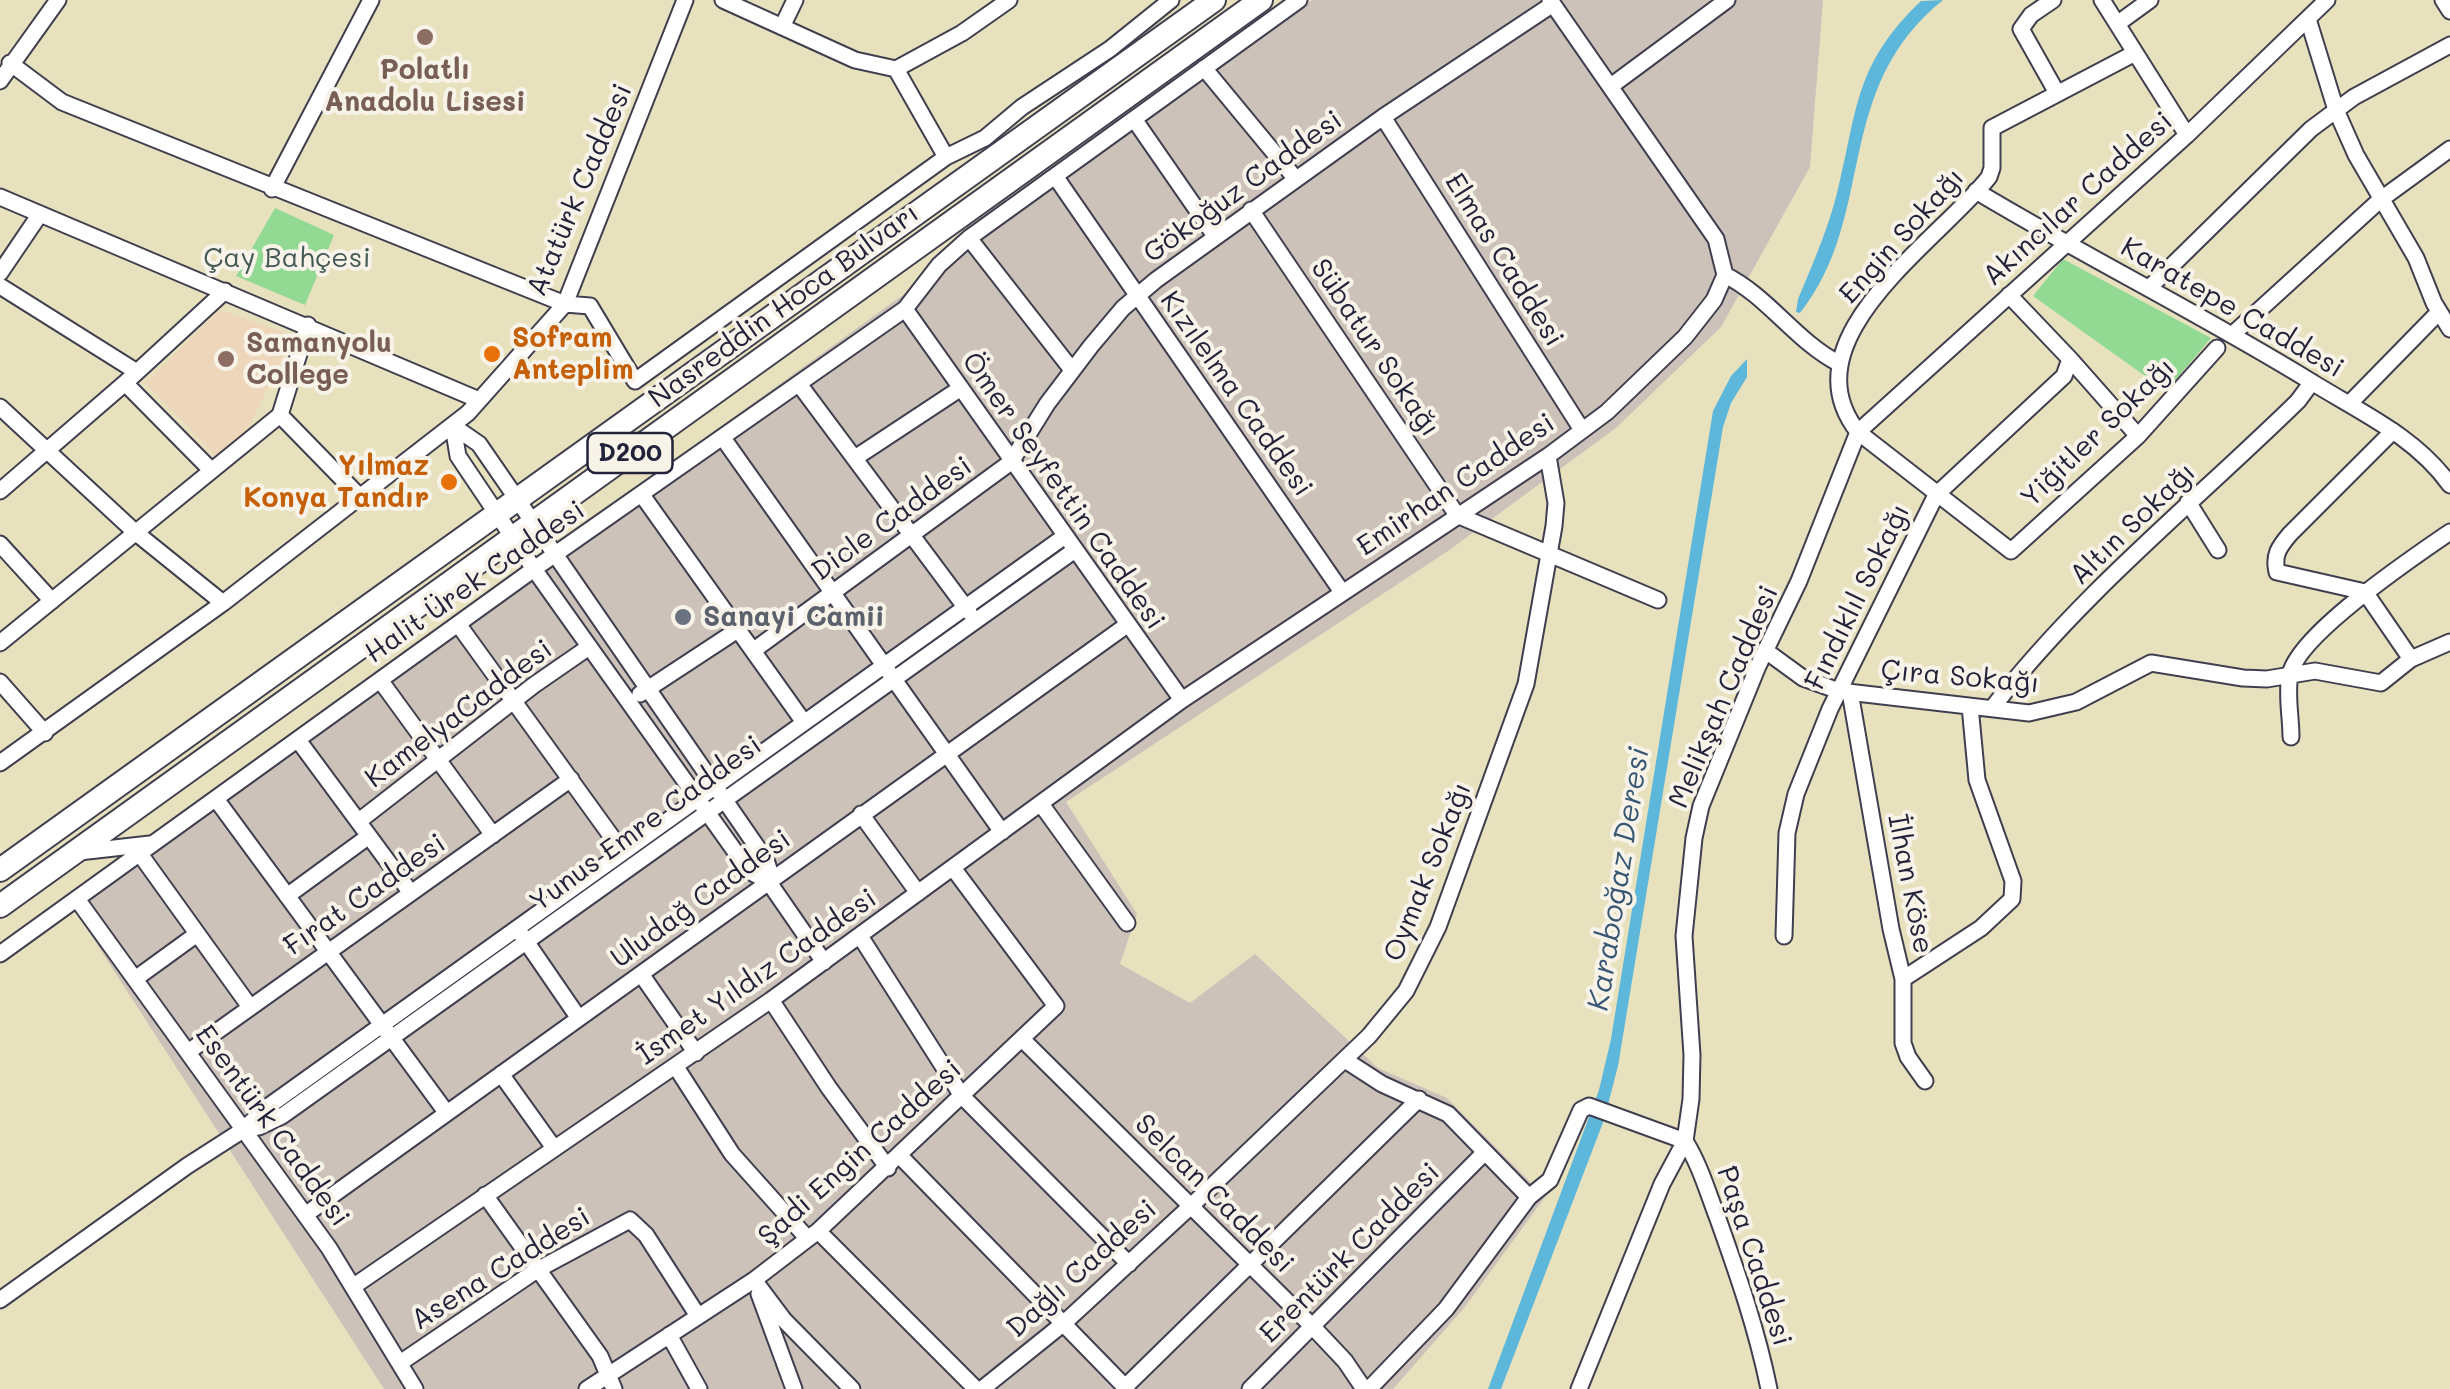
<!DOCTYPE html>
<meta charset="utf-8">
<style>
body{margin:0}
canvas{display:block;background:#e8e1be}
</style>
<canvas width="2450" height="1389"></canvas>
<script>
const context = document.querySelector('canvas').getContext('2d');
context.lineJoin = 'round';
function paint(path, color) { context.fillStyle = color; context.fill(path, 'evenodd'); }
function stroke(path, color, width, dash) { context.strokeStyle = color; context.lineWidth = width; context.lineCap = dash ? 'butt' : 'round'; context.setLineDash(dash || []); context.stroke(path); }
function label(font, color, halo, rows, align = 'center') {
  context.font = font + ' Mali,sans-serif'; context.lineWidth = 8; context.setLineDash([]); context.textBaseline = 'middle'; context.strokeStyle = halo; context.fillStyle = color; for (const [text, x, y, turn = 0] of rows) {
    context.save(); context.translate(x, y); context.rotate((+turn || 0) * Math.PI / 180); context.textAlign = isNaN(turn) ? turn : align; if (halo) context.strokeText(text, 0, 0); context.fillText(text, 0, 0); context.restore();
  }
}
paint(new Path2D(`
 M 220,310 L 293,335 L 241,444 L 215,455 L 145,383 Z`), '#eed6bb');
paint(new Path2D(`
 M 1312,0 L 1823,0 L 1810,167 L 1721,327 L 1616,428 L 1448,551 L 1066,802 L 1137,914 L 1120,964 L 1190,1003 L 1255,954 L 1378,1068 L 1447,1098 L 1545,1197 L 1464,1308 L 1393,1389 L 384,1389 L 67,898 Z`), '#ccc2b9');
paint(new Path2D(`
 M 275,208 L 334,235 L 305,305 L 236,276 Z
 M 2063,259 L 2211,338 L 2166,391 L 2033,296 Z`), '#92da94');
paint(new Path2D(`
 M 1943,0 C 1831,90 1878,215 1800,313 L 1796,312 L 1798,299 C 1813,263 1829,227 1838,189 C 1858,107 1855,64 1921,1 Z
 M 1747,359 L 1747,377 L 1731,403 L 1723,427 L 1618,1066 L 1604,1120 L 1501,1389 L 1488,1389 L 1599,1090 L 1611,1039 L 1713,411 L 1731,376 Z`), '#5db7da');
const minor = new Path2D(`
 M 723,0 L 855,60 L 896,69 L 962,33 L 1009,0
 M 2053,0 L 2031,15 L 2021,29 L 2057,93
 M 2102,0 L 2187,135
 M 2443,0 L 2450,11
 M 2308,19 L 2336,110 L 2356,155 L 2416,258 L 2434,303 L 2450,329
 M 2117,24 L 2150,0
 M 782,27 L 795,0
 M 2135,53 L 1992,128 L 1992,168 L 1989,177 C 1939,241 1785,339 1858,432 L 2011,551 L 2138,436 L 2217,348
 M 10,63 L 62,102 L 565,304 L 590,306 L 635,381 L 946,157 L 896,69
 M 1204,68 L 1295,178
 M 0,81 L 58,0
 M 1611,86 L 1727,0
 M 1383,117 L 1582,430
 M 1134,119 L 1215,236
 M 946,157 L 985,138 L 1022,107 L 1110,49 L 1171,0
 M 1055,176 L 1342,592
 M 272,189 L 371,0
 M 1976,191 C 2086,257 2201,314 2310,381 C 2360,412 2415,436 2450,485
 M 0,197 L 479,400
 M 1251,210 L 1457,515 L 1658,600
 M 969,238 L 1072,370
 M 0,273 L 40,214
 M 1725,275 C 1769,297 1795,341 1840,364
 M 0,286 L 137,372 L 125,383 L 211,470
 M 2150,287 L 2311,129 L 2354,97 L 2450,45
 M 905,309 L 1182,700
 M 2234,333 L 2380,200 L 2450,149
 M 2070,359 L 2138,436
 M 137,372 L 225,291
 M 799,384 L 969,612
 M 2349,404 L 2438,313
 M 0,407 L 135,532 L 223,603
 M 280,415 L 358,495
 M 453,426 L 458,456 L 534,569 L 749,871 L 768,881 L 824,962
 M 453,426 L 479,444 L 766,860 L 769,869 L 768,881
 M 2393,431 L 2290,534 C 2279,547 2273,555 2277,572 L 2365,592 L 2411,659
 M 723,438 L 1002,832
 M 855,458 L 961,388
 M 0,491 L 125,383
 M 642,495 L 803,721
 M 2188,502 L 2218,550
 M 0,544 L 52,601
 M 458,624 L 622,851
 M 0,643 L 280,415 L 308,325
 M 754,650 L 1011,462 L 1047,404 L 1091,346 L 1123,308 L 1156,280 L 1383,117 L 1553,4
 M 1766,651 L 1803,678 L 1839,691 L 2029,713 L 2076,702 L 2151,663 L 2243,678 L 2267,679 L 2315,671 L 2381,683 L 2411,659 L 2450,642
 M 380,680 L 493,835
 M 0,682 L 45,733
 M 1850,692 L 1891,929 L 1903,979 L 1903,1043 L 1908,1057 L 1925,1081
 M 640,694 L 739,629
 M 1993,707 C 2081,593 2196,501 2298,401 L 2312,382
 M 2291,737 C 2291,717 2286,694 2290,675 C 2297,635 2415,556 2450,532
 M 298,740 L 411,893
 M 0,763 L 223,603 L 468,413 L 565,304 L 685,0
 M 216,799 L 446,1112
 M 1041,804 L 1127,923
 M 861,814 L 918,893
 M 359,821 L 534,685 L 589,647
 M 79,852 L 150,844
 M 140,854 L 250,1007
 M 287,896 L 369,836
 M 77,899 L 329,1248 L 415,1389
 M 521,934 L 578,1017
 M 860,936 L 962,1096 L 1129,1264
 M 1784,936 L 1787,833 L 1796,794 L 1830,709 L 1936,495 L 2064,376 L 2070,359 L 2009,295
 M 0,954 L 534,569 L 905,309 L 939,265 L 969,238 L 1299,0
 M 641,974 L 696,1053
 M 135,979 L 197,934
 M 1903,979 L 1981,928 L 2012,899 L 2013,881 L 1977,780 L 1970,706
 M 771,1000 L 829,1088 L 888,1168
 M 1022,1039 L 1312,1326 L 1345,1361 L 1364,1389
 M 188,1052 L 571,779
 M 1345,1060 L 1382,1084 L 1448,1114 L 1529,1197
 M 676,1067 L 732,1154 L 808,1239
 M 501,1074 L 554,1148
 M 243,1130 L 259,1127 L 282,1116 L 1075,550
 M 1685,1141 C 1700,1165 1708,1193 1718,1219 C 1738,1275 1757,1330 1769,1389
 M 900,1156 L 1127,1389
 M 485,1195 L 600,1356 L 614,1389
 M 305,1215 L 1127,625
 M 818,1231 L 976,1389
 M 754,1280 L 784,1320 L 852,1389
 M 354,1286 L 771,1000 L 1182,700 L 1548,456 L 1607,412 L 1685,337 L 1714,300 L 1725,275 L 1716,239 L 1550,0
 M 759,1294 L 794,1389
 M 0,1300 L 187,1166 L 243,1130 L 266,1108 L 1065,536
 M 669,1335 L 699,1389
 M 400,1363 L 537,1270 L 630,1220 L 646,1235 L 698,1316
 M 1125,1387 L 1419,1099
 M 587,1389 L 754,1280 L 818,1231 L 1056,1006 L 953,868
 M 982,1389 L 1064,1323 L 1191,1206 L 1369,1036 L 1406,991 L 1438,927 L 1526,684 L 1554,526 L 1556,503 L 1548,456
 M 1250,1389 L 1485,1152
 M 1369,1389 L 1446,1309 L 1529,1197 L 1550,1180 L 1581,1110 L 1589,1106 L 1685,1141
 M 1579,1389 L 1662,1184 L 1685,1141 L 1691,1099 L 1692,1055 L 1684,936 L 1694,838 L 1701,806 L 1758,666 L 1799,581 L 1858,432 L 2187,135 L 2327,0`);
const highway = new Path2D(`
 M 0,870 L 1214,0
 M 0,906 L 1261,0`);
stroke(minor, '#403f4f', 19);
stroke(highway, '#403f4f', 26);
stroke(minor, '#fff', 15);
stroke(highway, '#fff', 22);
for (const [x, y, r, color] of [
 [425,37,10,"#8d6e63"],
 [492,354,10,"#e8710a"],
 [226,359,10,"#8d6e63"],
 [449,482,10,"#e8710a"],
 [683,617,10,"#6b7280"]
]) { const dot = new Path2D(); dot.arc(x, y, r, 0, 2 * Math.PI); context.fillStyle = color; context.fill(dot); stroke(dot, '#f7f3e8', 4); }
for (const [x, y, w] of [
 [630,453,85]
]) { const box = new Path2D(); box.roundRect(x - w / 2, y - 20, w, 40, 8); context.fillStyle = '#f7f3e8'; context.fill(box); stroke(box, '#22223b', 2.5); }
label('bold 25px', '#22223b', null, [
 ["D200",630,453]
]);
label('bold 28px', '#785e54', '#f7f3e8', [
 ["Polatlı",425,70],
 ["Anadolu Lisesi",425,102],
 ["Samanyolu",246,343,"left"],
 ["College",246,375,"left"]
]);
label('28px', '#22223b', '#f7f3e8', [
 ["Gökoğuz Caddesi",1243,187,-36],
 ["Atatürk Caddesi",580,190,-67],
 ["Akıncılar Caddesi",2078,199,-42],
 ["Engin Sokağı",1902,236,-48],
 ["Elmas Caddesi",1504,260,58],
 ["Nasreddin Hoca Bulvarı",784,306,-36],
 ["Karatepe Caddesi",2232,308,30],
 ["Sübatur Sokağı",1375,348,56],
 ["Kızılelma Caddesi",1236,394,55],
 ["Yiğitler Sokağı",2098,433,-44],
 ["Emirhan Caddesi",1456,485,-34],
 ["Ömer Seyfettin Caddesi",1063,491,55],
 ["Dicle Caddesi",892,519,-36],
 ["Altın Sokağı",2133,524,-44],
 ["Halit Ürek Caddesi",475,582,-35],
 ["Fındıklıl Sokağı",1858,597,-64],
 ["Çıra Sokağı",1960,677,5],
 ["Melikşah Caddesi",1724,697,-67],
 ["KamelyaCaddesi",459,714,-37],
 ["Yunus Emre Caddesi",646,824,-36],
 ["Oymak Sokağı",1428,872,-68],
 ["İlhan Köse",1910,884,79],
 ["Fırat Caddesi",365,895,-35],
 ["Uludağ Caddesi",701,899,-36],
 ["İsmet Yıldız Caddesi",757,977,-35],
 ["Esentürk Caddesi",272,1126,54],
 ["Şadi Engin Caddesi",860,1153,-42],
 ["Selcan Caddesi",1214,1194,45],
 ["Erentürk Caddesi",1350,1253,-45],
 ["Paşa Caddesi",1754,1256,72],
 ["Asena Caddesi",501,1269,-32],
 ["Dağlı Caddesi",1082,1269,-42]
]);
label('28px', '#445956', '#f7f3e8', [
 ["Çay Bahçesi",287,258]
]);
label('bold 28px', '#c56008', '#f7f3e8', [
 ["Sofram",512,338],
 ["Anteplim",512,370],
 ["Yılmaz",429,466,"right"],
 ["Konya Tandır",429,498,"right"]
], 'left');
label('bold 28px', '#5b616d', '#f7f3e8', [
 ["Sanayi Camii",703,617]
], 'left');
label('italic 30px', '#375673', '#f7f3e8', [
 ["Karaboğaz Deresi",1619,879,-81]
]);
</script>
